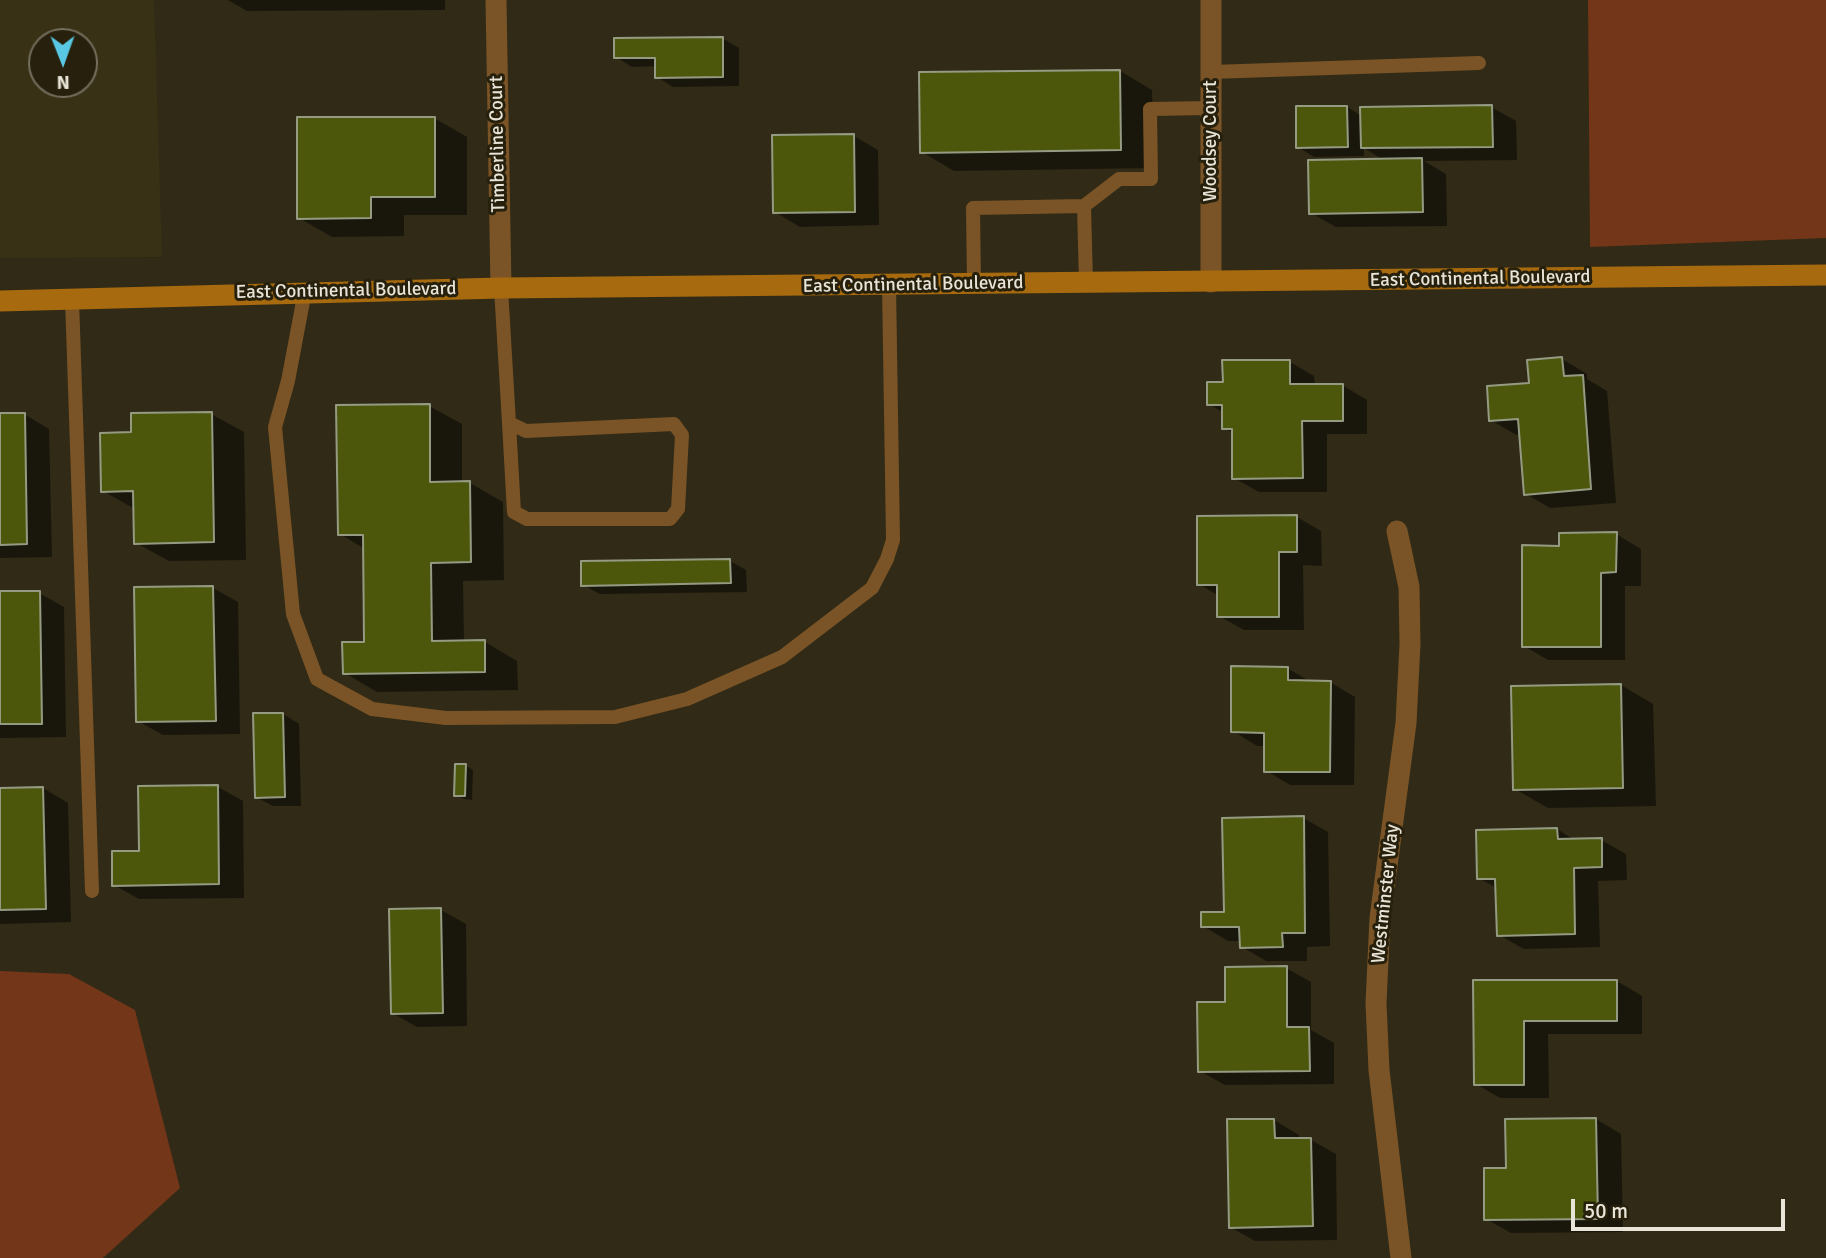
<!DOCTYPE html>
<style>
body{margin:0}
#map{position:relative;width:1826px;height:1258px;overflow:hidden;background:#302a16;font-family:Signika,sans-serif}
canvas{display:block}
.north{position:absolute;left:28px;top:28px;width:70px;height:70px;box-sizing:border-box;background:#26200c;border:2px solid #746e5e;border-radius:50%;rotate:179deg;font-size:19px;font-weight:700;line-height:28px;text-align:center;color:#e8e4d8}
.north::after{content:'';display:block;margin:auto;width:24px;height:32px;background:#59c8e4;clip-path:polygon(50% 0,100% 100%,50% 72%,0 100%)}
.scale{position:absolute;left:1571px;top:1199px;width:214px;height:32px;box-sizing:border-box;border:4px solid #e8e4d8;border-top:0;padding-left:9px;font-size:21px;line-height:24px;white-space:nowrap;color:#e8e4d8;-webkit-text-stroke:5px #26200c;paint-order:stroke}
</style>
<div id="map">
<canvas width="1826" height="1258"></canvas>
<div class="north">N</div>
<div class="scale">50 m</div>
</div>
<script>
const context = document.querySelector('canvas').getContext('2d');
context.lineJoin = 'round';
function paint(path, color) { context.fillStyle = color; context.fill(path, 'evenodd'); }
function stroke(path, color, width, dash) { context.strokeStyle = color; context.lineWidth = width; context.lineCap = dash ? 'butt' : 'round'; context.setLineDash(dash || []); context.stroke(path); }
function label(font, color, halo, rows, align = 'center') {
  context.font = font + ' Signika,sans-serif'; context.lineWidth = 6; context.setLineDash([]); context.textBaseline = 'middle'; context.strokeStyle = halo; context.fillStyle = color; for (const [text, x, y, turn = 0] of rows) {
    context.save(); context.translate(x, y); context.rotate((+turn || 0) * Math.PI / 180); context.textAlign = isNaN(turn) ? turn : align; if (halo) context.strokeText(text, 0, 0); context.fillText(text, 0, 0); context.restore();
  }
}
paint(new Path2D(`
 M 0,0 L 154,0 L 162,257 L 0,258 ZM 42,42 L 84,42 L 84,84 L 42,84 Z`), '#393115');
paint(new Path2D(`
 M 1588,0 L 1826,0 L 1826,238 L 1590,247 Z
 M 0,971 L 69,974 L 135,1010 L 180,1188 L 103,1258 L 0,1258 Z`), '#733619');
paint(new Path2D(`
 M 228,0 L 445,0 L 445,10 L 247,11 Z
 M 722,38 L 739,48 L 739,86 L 673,87 L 657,77 L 657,66 L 632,67 L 616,57 Z
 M 1120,71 L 1152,90 L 1154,168 L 954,171 L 922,152 Z
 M 1347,107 L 1362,116 L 1491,107 L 1516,121 L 1517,160 L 1424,161 L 1446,174 L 1447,226 L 1336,227 L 1311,213 L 1385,161 L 1364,148 L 1364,156 L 1314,157 L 1298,147 Z
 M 434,118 L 467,137 L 467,215 L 404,215 L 404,236 L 332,237 L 299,218 Z
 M 854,136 L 878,150 L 879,225 L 800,227 L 775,212 Z
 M 1562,359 L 1587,374 L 1587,379 L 1607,391 L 1616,503 L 1550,508 L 1526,494 L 1521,434 L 1516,435 L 1491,420 Z
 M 1290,362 L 1314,376 L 1315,386 L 1342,385 L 1367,400 L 1367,434 L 1327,434 L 1327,492 L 1259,492 L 1234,478 L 1233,433 L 1224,428 L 1224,413 L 1209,404 L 1225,384 Z
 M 429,406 L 462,424 L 462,483 L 470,483 L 503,502 L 504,580 L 463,581 L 464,642 L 485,642 L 517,661 L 518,690 L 377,692 L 345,673 L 366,643 L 365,549 L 340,534 Z
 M 24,414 L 49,429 L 52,557 L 0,558 L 0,415 Z
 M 211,414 L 244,432 L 246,560 L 169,561 L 136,543 L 135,509 L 103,491 L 133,434 Z
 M 1297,517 L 1321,531 L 1322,566 L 1303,565 L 1304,630 L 1244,630 L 1219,616 L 1219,596 L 1199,584 Z
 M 1616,534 L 1641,549 L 1641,586 L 1625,586 L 1625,660 L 1548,660 L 1524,646 L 1561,548 Z
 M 730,561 L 746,570 L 747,592 L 600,594 L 583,585 Z
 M 213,588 L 238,602 L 240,734 L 163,735 L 138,721 Z
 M 0,593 L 39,593 L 64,607 L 66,737 L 0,738 Z
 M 1287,668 L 1311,682 L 1330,682 L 1355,697 L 1354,785 L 1290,785 L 1265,770 L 1265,746 L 1257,746 L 1233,731 Z
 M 1621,685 L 1653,704 L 1656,806 L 1548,808 L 1515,789 Z
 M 283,714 L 299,724 L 301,806 L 273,806 L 256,797 Z
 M 466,766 L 473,770 L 472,800 L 464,799 L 456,795 Z
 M 218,787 L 243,801 L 244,898 L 139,899 L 114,885 L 141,853 Z
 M 43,788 L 68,803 L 71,922 L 0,924 L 0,790 Z
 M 1303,818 L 1328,832 L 1330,946 L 1307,947 L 1307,961 L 1266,961 L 1242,947 L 1241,941 L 1228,941 L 1203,926 L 1225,913 Z
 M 1557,829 L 1576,841 L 1601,840 L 1626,854 L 1627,880 L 1598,881 L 1600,947 L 1524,949 L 1499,935 L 1498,889 L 1479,878 Z
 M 441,910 L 466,924 L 467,1026 L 417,1027 L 392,1013 Z
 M 1286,968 L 1311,982 L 1311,1030 L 1334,1043 L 1334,1084 L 1225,1085 L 1200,1071 L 1227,1004 Z
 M 1617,981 L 1642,996 L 1642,1034 L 1548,1034 L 1549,1098 L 1500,1098 L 1476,1084 L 1475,982 Z
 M 1596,1119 L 1621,1134 L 1623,1232 L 1511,1233 L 1486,1219 L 1507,1170 Z
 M 1274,1120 L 1299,1135 L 1299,1140 L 1311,1140 L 1336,1154 L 1337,1240 L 1255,1241 L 1230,1227 Z`), '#0007');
const building = new Path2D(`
 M 723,37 L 723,77 L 655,78 L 655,58 L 614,58 L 614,38 Z
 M 1120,70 L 1121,150 L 920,153 L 919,72 Z
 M 1492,105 L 1493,147 L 1361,148 L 1360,107 Z
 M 1296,106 L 1347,106 L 1348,147 L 1296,148 Z
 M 297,117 L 435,117 L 435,197 L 371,197 L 371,218 L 297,219 Z
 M 854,134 L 855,212 L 773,213 L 772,135 Z
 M 1422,158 L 1423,212 L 1309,214 L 1308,160 Z
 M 1562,357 L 1564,376 L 1583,375 L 1591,489 L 1524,495 L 1518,419 L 1489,421 L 1487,386 L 1529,383 L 1527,360 Z
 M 1222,360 L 1290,360 L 1290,384 L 1343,384 L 1343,421 L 1302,421 L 1303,478 L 1232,479 L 1232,429 L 1222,429 L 1222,405 L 1207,405 L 1207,382 L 1223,382 Z
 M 430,404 L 430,482 L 470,481 L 471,562 L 431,563 L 432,641 L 485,640 L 485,672 L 343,674 L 342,642 L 364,642 L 363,535 L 338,535 L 336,405 Z
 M 212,412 L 214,542 L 134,544 L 133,491 L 101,492 L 100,433 L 131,432 L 131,413 Z
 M 0,413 L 25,413 L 27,544 L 0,545 Z
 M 1297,515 L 1297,552 L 1279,552 L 1279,617 L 1217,617 L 1217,585 L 1197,585 L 1197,516 Z
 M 1617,532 L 1616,572 L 1601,573 L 1601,647 L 1522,647 L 1522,545 L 1559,546 L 1559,533 Z
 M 730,559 L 731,583 L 581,586 L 581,561 Z
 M 213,586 L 216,721 L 136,722 L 134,587 Z
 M 0,591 L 40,591 L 42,724 L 0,724 Z
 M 1231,666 L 1288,667 L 1288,680 L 1331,681 L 1330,772 L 1264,772 L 1264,733 L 1231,732 Z
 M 1621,684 L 1623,788 L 1513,790 L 1511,686 Z
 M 253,713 L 283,713 L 285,797 L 255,798 Z
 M 455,764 L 466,764 L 465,796 L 454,796 Z
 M 218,785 L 219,884 L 112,886 L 112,851 L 139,851 L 138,786 Z
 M 43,787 L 46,909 L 0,910 L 0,788 Z
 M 1304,816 L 1305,933 L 1282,933 L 1283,947 L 1240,948 L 1239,927 L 1201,927 L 1201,912 L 1224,912 L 1222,818 Z
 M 1557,828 L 1558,839 L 1602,838 L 1602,867 L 1574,868 L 1575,934 L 1497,936 L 1495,879 L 1477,879 L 1476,830 Z
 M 441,908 L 443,1013 L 391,1014 L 389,909 Z
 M 1287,966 L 1287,1027 L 1309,1027 L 1310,1071 L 1198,1072 L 1197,1002 L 1225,1002 L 1225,967 Z
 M 1473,980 L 1617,980 L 1617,1021 L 1524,1021 L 1524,1085 L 1474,1085 Z
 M 1596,1118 L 1598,1219 L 1484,1220 L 1484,1168 L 1506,1168 L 1505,1119 Z
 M 1227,1119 L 1274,1119 L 1275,1138 L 1311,1138 L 1313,1226 L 1229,1228 Z`);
paint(building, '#4c570c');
stroke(building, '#959b83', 2);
stroke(new Path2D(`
 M 1211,72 L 1479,63
 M 1084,206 L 1119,179 L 1151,179 L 1150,109 L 1211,108
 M 974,284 L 973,208 L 1084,206 L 1086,283
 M 501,288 L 509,423 L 526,431 L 674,424 L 682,435 L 678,509 L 670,519 L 527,519 L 514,512 L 509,423
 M 305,291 L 288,381 L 275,427 L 293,614 L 317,679 L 372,709 L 446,718 L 615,717 L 687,699 L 782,657 L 872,588 L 887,559 L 893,540 L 889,285
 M 72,299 L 92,891`), '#7a5426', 14);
stroke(new Path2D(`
 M 496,0 L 501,288
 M 1211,0 L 1211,282
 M 1397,531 L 1409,587 L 1410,644 L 1406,723 L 1380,918 L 1376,1003 L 1379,1070 L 1401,1258`), '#7a5426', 21);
stroke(new Path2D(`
 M 0,301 L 501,288 L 1826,275`), '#a76a0f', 21);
label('19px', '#e8e4d8', '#26200c', [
 ["Woodsey Court",1211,141,-90],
 ["Timberline Court",498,144,-91],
 ["East Continental Boulevard",1480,279,-1],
 ["East Continental Boulevard",913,285,-1],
 ["East Continental Boulevard",346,291,-1],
 ["Westminster Way",1386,894,-84]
]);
</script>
